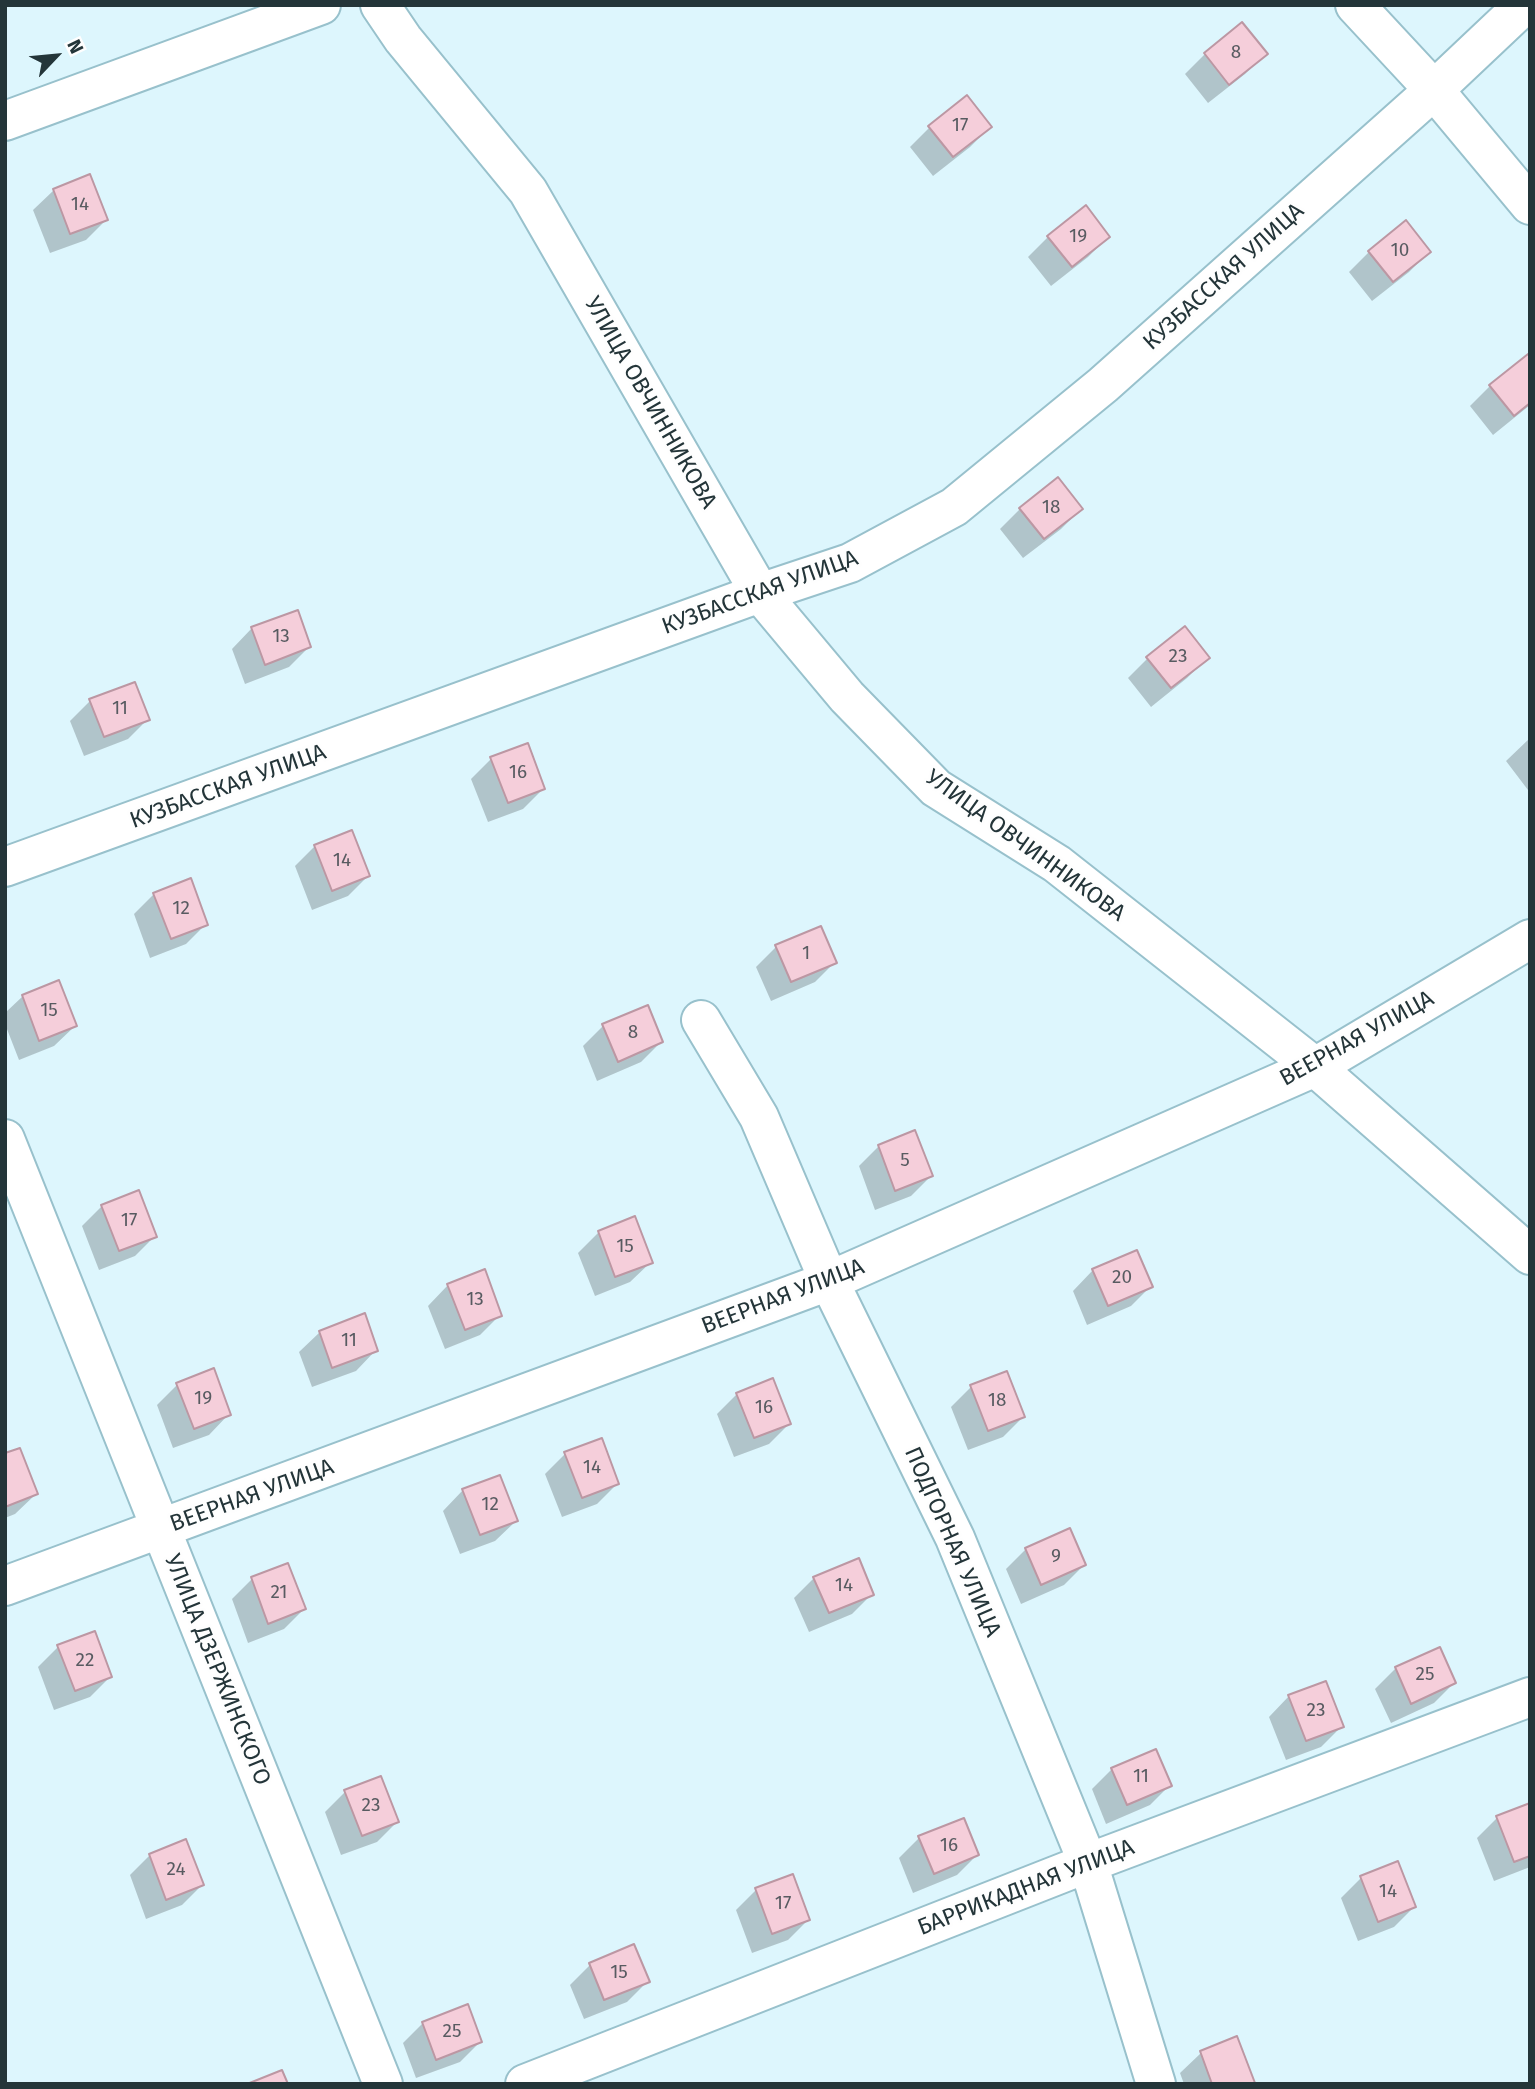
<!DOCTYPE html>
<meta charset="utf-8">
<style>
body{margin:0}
#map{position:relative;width:1535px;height:2089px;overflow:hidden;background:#ddf6fd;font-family:"Fira Sans",sans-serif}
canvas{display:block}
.frame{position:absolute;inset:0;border:7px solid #243539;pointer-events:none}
.north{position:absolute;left:21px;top:21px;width:70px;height:70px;-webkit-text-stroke:5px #fefefe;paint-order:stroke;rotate:64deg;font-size:19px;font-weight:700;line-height:28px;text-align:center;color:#243539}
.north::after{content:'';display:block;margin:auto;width:24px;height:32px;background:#243539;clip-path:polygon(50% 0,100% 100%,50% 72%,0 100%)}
</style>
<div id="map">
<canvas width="1535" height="2089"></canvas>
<div class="frame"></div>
<div class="north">N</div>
</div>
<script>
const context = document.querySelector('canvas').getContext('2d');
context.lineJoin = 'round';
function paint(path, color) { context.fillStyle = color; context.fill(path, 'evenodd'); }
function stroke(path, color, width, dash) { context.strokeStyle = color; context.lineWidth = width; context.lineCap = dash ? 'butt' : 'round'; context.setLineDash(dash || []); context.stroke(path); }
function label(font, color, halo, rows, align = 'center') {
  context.font = font + ' "Fira Sans",sans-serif'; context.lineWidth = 6; context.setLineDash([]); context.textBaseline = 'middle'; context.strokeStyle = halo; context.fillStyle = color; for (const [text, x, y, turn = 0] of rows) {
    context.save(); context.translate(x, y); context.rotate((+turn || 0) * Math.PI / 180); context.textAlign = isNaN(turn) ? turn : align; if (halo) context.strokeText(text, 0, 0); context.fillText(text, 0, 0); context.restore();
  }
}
paint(new Path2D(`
 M 1205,54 L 1265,54 L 1245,74 L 1208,103 L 1185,74 Z
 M 930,127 L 990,127 L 970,147 L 933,176 L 910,147 Z
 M 54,190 L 106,220 L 86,240 L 50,253 L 33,210 Z
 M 1085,208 L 1108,237 L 1088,257 L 1051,286 L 1028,257 L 1048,237 Z
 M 1369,252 L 1429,252 L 1409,272 L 1372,301 L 1349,272 Z
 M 1530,359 L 1530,405 L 1493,435 L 1470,406 L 1490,386 Z
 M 1020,509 L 1081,509 L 1061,529 L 1023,558 L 1000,529 Z
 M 252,628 L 309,647 L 289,667 L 245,684 L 232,649 Z
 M 1148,658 L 1207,658 L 1187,678 L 1151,707 L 1128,678 Z
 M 90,701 L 148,719 L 128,739 L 84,756 L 70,721 Z
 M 1530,738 L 1530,789 L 1528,790 L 1506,761 Z
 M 491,759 L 543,789 L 523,809 L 488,822 L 471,779 Z
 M 315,846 L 368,876 L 348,896 L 312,910 L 295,866 Z
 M 154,894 L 206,924 L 186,944 L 150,958 L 134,914 Z
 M 776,947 L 835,962 L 815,982 L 771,1001 L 756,967 Z
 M 23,996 L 75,1026 L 54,1046 L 19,1060 L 5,1024 L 5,1013 Z
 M 603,1026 L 661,1042 L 641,1062 L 597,1081 L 583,1046 Z
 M 879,1146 L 931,1176 L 911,1196 L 875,1210 L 859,1166 Z
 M 102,1206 L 155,1236 L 135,1256 L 99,1270 L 82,1226 Z
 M 599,1232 L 651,1262 L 630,1282 L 595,1296 L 578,1253 Z
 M 1093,1270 L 1151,1286 L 1131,1306 L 1087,1325 L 1073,1291 Z
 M 448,1285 L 500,1315 L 480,1335 L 445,1349 L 428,1306 Z
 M 320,1332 L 376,1350 L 356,1371 L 312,1387 L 299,1352 Z
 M 177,1385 L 229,1414 L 209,1435 L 173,1448 L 157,1405 Z
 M 971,1387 L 1023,1417 L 1003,1437 L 968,1450 L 951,1407 Z
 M 737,1394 L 789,1424 L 769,1444 L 734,1457 L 717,1414 Z
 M 565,1454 L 617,1484 L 597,1504 L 562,1517 L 545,1474 Z
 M 5,1455 L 36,1494 L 15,1514 L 5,1518 Z
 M 463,1490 L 516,1521 L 495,1541 L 460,1554 L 443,1511 Z
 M 1026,1549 L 1084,1565 L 1064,1585 L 1021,1604 L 1006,1569 Z
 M 814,1578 L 872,1594 L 852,1614 L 809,1632 L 794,1598 Z
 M 252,1579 L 304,1609 L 284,1629 L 248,1643 L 232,1599 Z
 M 58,1647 L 110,1677 L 90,1697 L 54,1710 L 38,1667 Z
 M 1439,1649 L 1454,1683 L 1434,1703 L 1391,1723 L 1375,1689 L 1396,1668 Z
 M 1289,1696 L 1342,1726 L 1321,1747 L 1286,1760 L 1269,1717 Z
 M 1112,1769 L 1170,1785 L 1150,1805 L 1106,1824 L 1092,1789 Z
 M 345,1792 L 397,1822 L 377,1842 L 341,1855 L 325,1812 Z
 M 1530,1805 L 1530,1867 L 1494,1881 L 1477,1838 L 1497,1818 Z
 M 919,1838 L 977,1855 L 957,1875 L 913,1893 L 899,1858 Z
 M 150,1855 L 202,1885 L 182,1905 L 146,1919 L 130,1875 Z
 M 1361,1878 L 1414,1907 L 1394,1927 L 1358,1941 L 1341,1898 Z
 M 756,1890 L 808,1920 L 788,1940 L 752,1953 L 736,1910 Z
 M 590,1965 L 648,1981 L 627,2002 L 584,2019 L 570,1985 Z
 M 423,2023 L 480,2042 L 460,2062 L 416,2078 L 403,2043 Z
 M 1236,2039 L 1253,2082 L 1251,2084 L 1184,2084 L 1180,2073 L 1201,2053 Z`), '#0003');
const building = new Path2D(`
 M 1242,22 L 1268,54 L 1229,85 L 1204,53 Z
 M 967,95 L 992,127 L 953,157 L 928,126 Z
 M 90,174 L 108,220 L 70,234 L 53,189 Z
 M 1086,205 L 1110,237 L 1072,267 L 1047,236 Z
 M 1406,220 L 1431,252 L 1393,282 L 1368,251 Z
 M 1528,354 L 1530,357 L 1530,403 L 1514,416 L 1489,385 Z
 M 1058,477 L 1083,509 L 1044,539 L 1019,508 Z
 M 298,610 L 311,647 L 265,665 L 251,627 Z
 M 1185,626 L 1210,658 L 1171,688 L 1146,657 Z
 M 135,682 L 150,720 L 104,737 L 89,699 Z
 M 528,743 L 545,789 L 508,803 L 490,757 Z
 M 352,830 L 370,876 L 332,891 L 314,845 Z
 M 191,878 L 208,925 L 171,939 L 153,893 Z
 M 821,926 L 837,963 L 791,982 L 775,945 Z
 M 59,980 L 77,1026 L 39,1041 L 22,995 Z
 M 648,1005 L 663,1042 L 618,1062 L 602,1024 Z
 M 915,1130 L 933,1176 L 895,1191 L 878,1145 Z
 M 139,1190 L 157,1237 L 119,1251 L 101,1205 Z
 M 635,1216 L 653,1263 L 615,1277 L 598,1231 Z
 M 1137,1250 L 1153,1287 L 1108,1306 L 1092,1269 Z
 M 485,1269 L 502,1316 L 465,1330 L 447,1284 Z
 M 365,1313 L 378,1351 L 332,1368 L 319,1331 Z
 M 214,1368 L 231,1415 L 194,1429 L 176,1383 Z
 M 1007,1371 L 1025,1417 L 988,1431 L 970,1385 Z
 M 773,1378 L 791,1424 L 754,1438 L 736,1393 Z
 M 602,1438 L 619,1484 L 582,1498 L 564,1452 Z
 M 20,1448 L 38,1494 L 5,1507 L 5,1453 Z
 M 500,1475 L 518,1521 L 480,1535 L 462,1489 Z
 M 1070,1528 L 1086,1565 L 1041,1585 L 1025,1548 Z
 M 859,1558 L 874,1595 L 829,1613 L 813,1577 Z
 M 288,1563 L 306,1609 L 268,1624 L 251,1577 Z
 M 95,1631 L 112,1677 L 75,1691 L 57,1645 Z
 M 1440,1647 L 1456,1683 L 1411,1704 L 1395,1667 Z
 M 1326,1681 L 1344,1727 L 1306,1741 L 1288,1695 Z
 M 1156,1749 L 1172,1786 L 1127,1805 L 1111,1768 Z
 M 381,1776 L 399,1822 L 362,1836 L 344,1790 Z
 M 1530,1803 L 1530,1856 L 1514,1862 L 1496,1816 Z
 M 964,1818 L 979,1855 L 934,1874 L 918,1836 Z
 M 186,1839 L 204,1885 L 166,1900 L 149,1854 Z
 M 1398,1861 L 1416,1907 L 1378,1922 L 1360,1876 Z
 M 793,1874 L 810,1920 L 772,1934 L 755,1888 Z
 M 634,1944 L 650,1982 L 604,2000 L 589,1963 Z
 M 468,2004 L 482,2042 L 436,2060 L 422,2022 Z
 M 1237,2036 L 1255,2083 L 1212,2084 L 1200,2051 Z
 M 282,2070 L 288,2084 L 247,2084 Z`);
paint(building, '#f5ceda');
stroke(building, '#bc97a3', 2);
const minor = new Path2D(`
 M 380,5 L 403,39 L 528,191 L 760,593 L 847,697 L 936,788 L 1057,864 L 1315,1067 L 1530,1255
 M 1355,5 L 1434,90 L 1530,205
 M 5,121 L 321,5
 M 5,867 L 760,593 L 850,563 L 954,507 L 1103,385 L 1434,90 L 1524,5
 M 701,1020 L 759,1117 L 829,1281 L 955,1538 L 1088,1863 L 1156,2084
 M 5,1139 L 383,2084
 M 5,1586 L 829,1281 L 1315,1067 L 1530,939
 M 525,2084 L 1088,1863 L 1530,1697`);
stroke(minor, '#98c1cc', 42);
stroke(minor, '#fff', 38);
label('19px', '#585b61', null, [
 ["8",1236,53],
 ["17",960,126],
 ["14",80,205],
 ["19",1078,237],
 ["10",1400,251],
 ["18",1051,508],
 ["13",281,637],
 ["23",1178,657],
 ["11",120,709],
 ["16",518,773],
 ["14",342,861],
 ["12",181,909],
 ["1",806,954],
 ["15",49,1011],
 ["8",633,1033],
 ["5",905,1161],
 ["17",129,1221],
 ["15",625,1247],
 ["20",1122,1278],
 ["13",475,1300],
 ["11",349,1341],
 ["19",203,1399],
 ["18",997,1401],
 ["16",764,1408],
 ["14",592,1468],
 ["12",490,1505],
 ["9",1056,1557],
 ["14",844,1586],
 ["21",279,1593],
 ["22",85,1661],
 ["25",1425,1675],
 ["23",1316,1711],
 ["11",1141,1777],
 ["23",371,1806],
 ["16",949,1846],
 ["24",176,1870],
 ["14",1388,1892],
 ["17",783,1904],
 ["15",619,1973],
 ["25",452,2032]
]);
label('23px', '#243539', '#fefefe', [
 ["КУЗБАССКАЯ УЛИЦА",1224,277,-42],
 ["УЛИЦА ОВЧИННИКОВА",650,403,60],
 ["КУЗБАССКАЯ УЛИЦА",760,593,-20],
 ["КУЗБАССКАЯ УЛИЦА",228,787,-20],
 ["УЛИЦА ОВЧИННИКОВА",1025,846,36],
 ["ВЕЕРНАЯ УЛИЦА",1357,1039,-29],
 ["ВЕЕРНАЯ УЛИЦА",783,1297,-21],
 ["ВЕЕРНАЯ УЛИЦА",252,1496,-20],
 ["ПОДГОРНАЯ УЛИЦА",952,1542,66],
 ["УЛИЦА ДЗЕРЖИНСКОГО",217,1670,68],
 ["БАРРИКАДНАЯ УЛИЦА",1026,1888,-21]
]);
</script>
